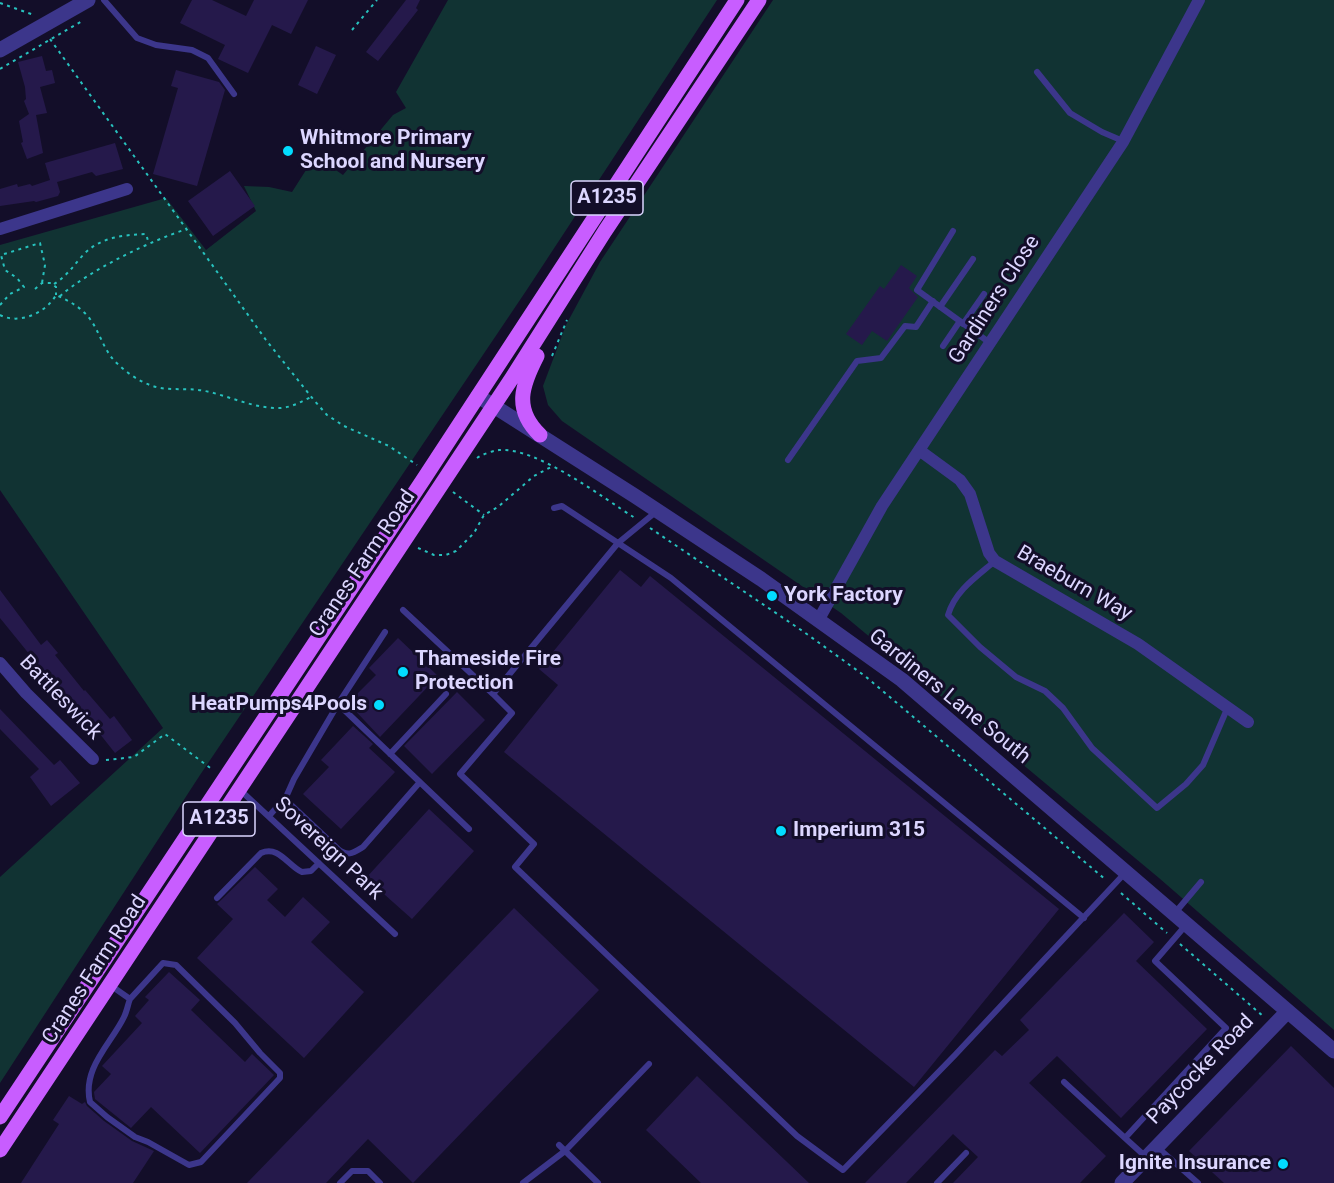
<!DOCTYPE html>
<style>
body{margin:0}
canvas{display:block;background:#130e29}
</style>
<canvas width="1334" height="1183"></canvas>
<script>
const context = document.querySelector('canvas').getContext('2d');
context.lineJoin = 'round';
function paint(path, color) { context.fillStyle = color; context.fill(path, 'evenodd'); }
function stroke(path, color, width, dash) { context.strokeStyle = color; context.lineWidth = width; context.lineCap = dash ? 'butt' : 'round'; context.setLineDash(dash || []); context.stroke(path); }
function label(font, color, halo, rows, align = 'center') {
  context.font = font + ' Roboto,sans-serif'; context.lineWidth = 6; context.setLineDash([]); context.textBaseline = 'middle'; context.strokeStyle = halo; context.fillStyle = color; for (const [text, x, y, turn = 0] of rows) {
    context.save(); context.translate(x, y); context.rotate((+turn || 0) * Math.PI / 180); context.textAlign = isNaN(turn) ? turn : align; if (halo) context.strokeText(text, 0, 0); context.fillText(text, 0, 0); context.restore();
  }
}
paint(new Path2D(`
 M 448,0 L 717,0 L 526,291 L 200,775 L 0,1083 L 0,877 L 163,728 L 0,490 L 0,245 L 166,198 L 206,250 L 256,211 L 244,186 L 269,187 L 292,192 L 315,156 L 343,175 L 393,115 L 406,108 L 396,92 Z
 M 773,0 L 1334,0 L 1334,1030 L 1159,878 L 841,613 L 562,421 L 548,405 L 543,386 L 566,325 L 600,262 Z`), '#133');
paint(new Path2D(`
 M 192,0 L 212,0 L 246,16 L 254,0 L 308,0 L 291,34 L 272,25 L 248,73 L 218,59 L 225,45 L 180,23 Z
 M 406,0 L 420,0 L 416,8 L 418,10 L 378,61 L 366,52 Z
 M 316,46 L 336,55 L 317,94 L 298,85 Z
 M 42,56 L 46,71 L 52,70 L 55,83 L 40,87 L 47,113 L 36,115 L 43,153 L 27,159 L 21,143 L 23,142 L 19,121 L 29,114 L 24,101 L 26,99 L 25,87 L 18,62 Z
 M 176,70 L 219,82 L 225,90 L 197,186 L 153,174 L 178,88 L 171,86 Z
 M 115,143 L 123,169 L 96,176 L 92,172 L 57,182 L 60,192 L 58,196 L 36,202 L 34,201 L 0,206 L 0,189 L 17,184 L 18,187 L 30,184 L 32,186 L 50,180 L 45,163 Z
 M 230,171 L 255,206 L 213,236 L 188,201 Z
 M 901,265 L 917,276 L 909,288 L 918,297 L 887,341 L 872,331 L 862,345 L 846,334 L 880,286 L 884,289 Z
 M 620,570 L 641,587 L 650,576 L 1059,909 L 914,1087 L 504,752 L 558,685 L 539,669 Z
 M 0,590 L 41,645 L 47,640 L 58,653 L 55,655 L 84,691 L 85,690 L 110,719 L 114,716 L 132,740 L 115,753 L 69,695 L 64,700 L 42,672 L 43,671 L 0,618 Z
 M 398,638 L 438,676 L 380,737 L 348,703 L 376,675 L 369,668 Z
 M 457,692 L 485,720 L 432,774 L 404,746 Z
 M 0,709 L 54,765 L 60,760 L 80,783 L 51,806 L 30,777 L 39,769 L 0,729 Z
 M 353,726 L 373,744 L 369,748 L 395,772 L 341,829 L 303,794 L 329,767 L 321,760 Z
 M 429,809 L 474,851 L 412,919 L 366,878 Z
 M 255,867 L 278,889 L 267,900 L 285,917 L 303,897 L 330,922 L 311,942 L 364,992 L 304,1058 L 197,958 L 233,919 L 217,904 Z
 M 514,908 L 599,990 L 413,1183 L 368,1139 L 326,1183 L 247,1183 Z
 M 1124,913 L 1154,942 L 1136,961 L 1207,1029 L 1121,1118 L 1057,1056 L 1029,1083 L 1106,1156 L 1080,1183 L 953,1183 L 978,1157 L 953,1134 L 906,1183 L 865,1183 L 995,1050 L 1002,1056 L 1029,1030 L 1020,1020 Z
 M 169,972 L 200,1000 L 191,1010 L 245,1062 L 252,1054 L 274,1075 L 200,1153 L 151,1107 L 131,1128 L 95,1099 L 94,1092 L 111,1074 L 102,1066 L 142,1023 L 135,1016 L 149,1000 L 145,997 Z
 M 1291,1046 L 1334,1088 L 1334,1183 L 1224,1183 L 1189,1151 Z
 M 697,1076 L 809,1183 L 701,1183 L 646,1130 Z
 M 69,1096 L 82,1104 L 85,1102 L 87,1106 L 104,1121 L 132,1141 L 154,1151 L 133,1183 L 21,1183 L 59,1124 L 53,1120 Z`), '#25194b');
stroke(new Path2D(`
 M 0,3 L 34,15
 M 352,30 L 377,0
 M 50,39 L 266,340 L 313,399 L 327,415 L 344,426 L 389,446 L 417,465
 M 0,69 L 82,21
 M 54,284 C 67,276 74,265 84,254 C 101,237 123,235 146,234 L 149,244
 M 35,289 L 42,283 L 51,283 L 56,287 L 56,295
 M 60,296 C 90,270 150,241 187,229
 M 0,305 L 10,294 L 24,287 L 17,278 L 5,270 L 1,255 L 40,243 L 45,265 L 42,283
 M 0,315 C 19,325 46,313 56,295 C 69,301 81,307 90,319 C 101,334 104,353 119,365 C 127,373 139,381 150,385 C 167,392 186,387 205,391 C 230,396 254,409 281,408 C 292,407 301,402 311,397
 M 552,356 L 567,320
 M 477,458 C 483,454 492,451 499,450 C 537,447 603,498 635,518
 M 453,492 L 484,515
 M 650,528 L 804,632 L 865,676 L 1106,880
 M 418,548 L 434,555 L 446,555 L 456,551 L 474,533 L 484,515 L 498,507 L 534,476 L 553,466
 M 106,760 L 134,757 L 165,734 L 213,770
 M 1121,893 L 1167,933
 M 1180,944 L 1264,1017`), '#27c2be', 2, [3, 4.5]);
stroke(new Path2D(`
 M 104,0 L 137,38 L 156,45 L 192,50 L 208,58 L 234,94
 M 1037,72 L 1070,113 L 1102,132 L 1123,141
 M 953,231 L 917,290 L 990,343
 M 940,307 L 973,259
 M 963,324 L 984,294
 M 943,346 L 960,321
 M 788,460 L 857,361 L 881,358 L 905,326 L 916,327 L 933,301
 M 554,508 L 562,506 L 671,578 L 1084,918
 M 657,511 L 618,543 L 493,694 L 512,713 L 460,774 L 534,844 L 515,867 L 797,1136 L 843,1170 L 955,1055 L 1125,873
 M 995,561 C 976,577 955,591 948,615 L 980,647 L 1016,677 L 1045,691 L 1063,708 L 1092,748 L 1157,808 L 1186,784 L 1203,765 L 1227,709
 M 403,610 L 493,694
 M 385,632 L 338,704 L 294,779 L 286,797 L 288,802 L 338,849 C 348,857 353,853 363,847 L 420,782
 M 338,704 L 469,829
 M 390,754 L 446,694
 M 239,789 L 395,934
 M 269,816 L 286,797
 M 217,898 L 261,853 C 279,845 288,866 302,872 L 311,871 L 319,863
 M 1174,914 L 1201,882
 M 110,985 L 130,999 L 163,963 L 176,965 L 235,1023 L 260,1053 L 280,1073 L 280,1078 L 201,1162 L 189,1165 L 148,1142 L 135,1137 L 107,1117 L 90,1102 C 82,1068 111,1044 124,1017 C 127,1011 128,1004 130,999
 M 1064,1082 L 1125,1138
 M 559,1145 L 598,1183
 M 1157,1147 L 1198,1183
 M 1146,1157 L 1125,1138 L 1226,1028 L 1155,961 L 1186,925
 M 340,1183 L 352,1171 L 368,1171 L 380,1183
 M 523,1183 L 565,1151 L 649,1064
 M 937,1183 L 966,1153`), '#3c368b', 6);
stroke(new Path2D(`
 M 0,229 L 127,189
 M 919,450 L 960,480 L 970,494 L 989,553 L 995,561 L 1138,644 L 1248,722
 M 819,619 L 882,506 L 1123,142 L 1199,0
 M 0,663 L 26,693 L 93,759`), '#3c368b', 12);
stroke(new Path2D(`
 M 0,50 L 88,0
 M 478,396 L 635,496 L 761,579 L 902,680 L 1334,1051
 M 1122,1183 L 1287,1012`), '#3c368b', 15);
stroke(new Path2D(`
 M 537,356 C 522,385 513,409 540,435
 M 0,1117 L 423,480 L 737,0
 M 0,1150 L 512,378 L 605,231 L 759,0`), '#c85dff', 15);
for (const [x, y, r, color] of [
 [288,151,6,"#02dcff"],
 [772,596,6,"#02dcff"],
 [403,672,6,"#02dcff"],
 [379,705,6,"#02dcff"],
 [781,831,6,"#02dcff"],
 [1283,1164,6,"#02dcff"]
]) { const dot = new Path2D(); dot.arc(x, y, r, 0, 2 * Math.PI); context.fillStyle = color; context.fill(dot); stroke(dot, '#130e29', 2); }
for (const [x, y, w] of [
 [607,198,72],
 [219,819,72]
]) { const box = new Path2D(); box.roundRect(x - w / 2, y - 17, w, 34, 4.5); context.fillStyle = '#130e29'; context.fill(box); stroke(box, '#dcd6ff', 1.5); }
label('bold 20px', '#dcd6ff', null, [
 ["A1235",607,198],
 ["A1235",219,819]
]);
label('bold 21px', '#dcd6ff', '#130e29', [
 ["Whitmore Primary",300,139],
 ["School and Nursery",300,163],
 ["York Factory",784,596],
 ["Thameside Fire",415,660],
 ["Protection",415,684],
 ["HeatPumps4Pools",367,705,"right"],
 ["Imperium 315",793,831],
 ["Ignite Insurance",1271,1164,"right"]
], 'left');
label('21px', '#dcd6ff', '#130e29', [
 ["Gardiners Close",995,300,-57],
 ["Cranes Farm Road",363,564,-56],
 ["Braeburn Way",1074,584,30],
 ["Gardiners Lane South",949,697,39],
 ["Battleswick",60,698,46],
 ["Sovereign Park",328,849,43],
 ["Cranes Farm Road",95,970,-57],
 ["Paycocke Road",1201,1070,-46]
]);
</script>
